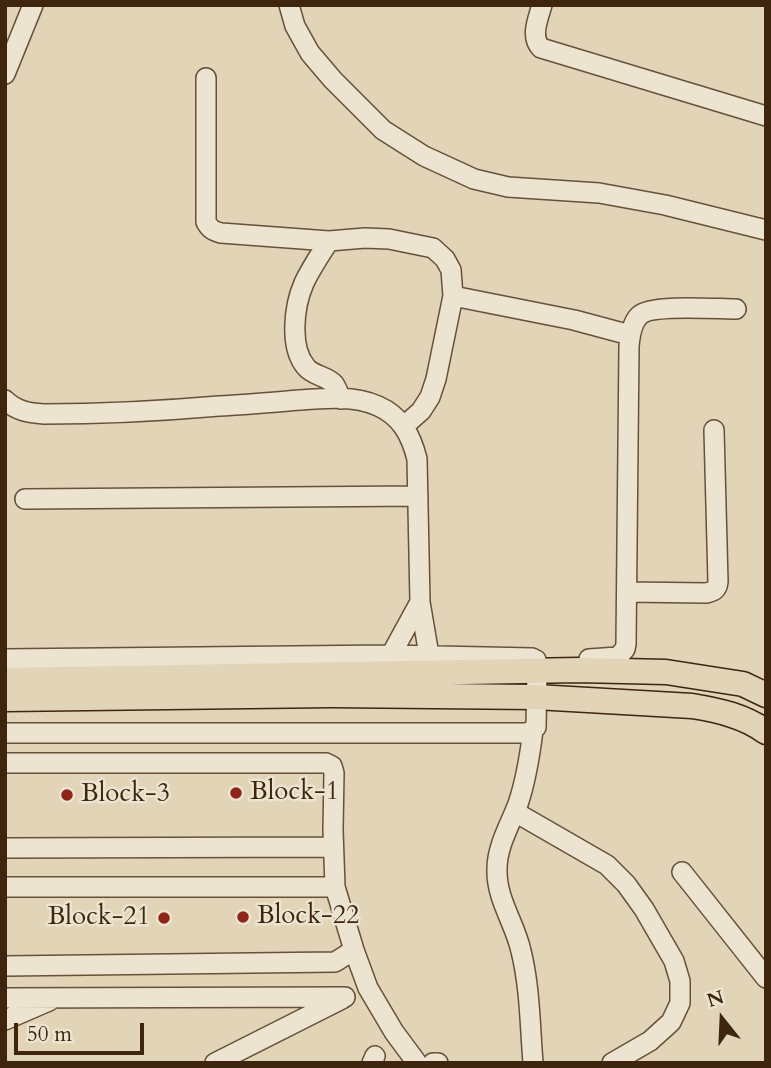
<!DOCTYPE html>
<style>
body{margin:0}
#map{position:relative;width:771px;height:1068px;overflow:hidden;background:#e1d4b7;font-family:Cardo,serif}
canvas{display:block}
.frame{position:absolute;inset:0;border:7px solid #3e250e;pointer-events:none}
.north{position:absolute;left:687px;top:984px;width:70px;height:70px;-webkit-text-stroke:5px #ece3d0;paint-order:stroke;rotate:342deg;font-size:19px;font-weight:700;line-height:28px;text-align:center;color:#3e250e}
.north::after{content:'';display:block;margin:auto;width:24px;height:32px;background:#3e250e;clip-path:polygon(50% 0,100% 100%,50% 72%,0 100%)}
.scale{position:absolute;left:14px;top:1023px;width:130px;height:32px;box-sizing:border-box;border:4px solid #3e250e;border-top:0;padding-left:9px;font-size:21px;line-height:24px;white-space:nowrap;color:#3e250e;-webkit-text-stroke:5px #ece3d0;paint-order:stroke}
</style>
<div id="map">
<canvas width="771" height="1068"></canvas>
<div class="frame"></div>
<div class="north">N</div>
<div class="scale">50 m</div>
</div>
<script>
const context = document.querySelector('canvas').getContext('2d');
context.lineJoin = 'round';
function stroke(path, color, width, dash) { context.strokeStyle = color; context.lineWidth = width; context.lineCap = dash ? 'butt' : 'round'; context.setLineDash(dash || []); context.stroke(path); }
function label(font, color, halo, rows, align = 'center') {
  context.font = font + ' Cardo,serif'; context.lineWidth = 5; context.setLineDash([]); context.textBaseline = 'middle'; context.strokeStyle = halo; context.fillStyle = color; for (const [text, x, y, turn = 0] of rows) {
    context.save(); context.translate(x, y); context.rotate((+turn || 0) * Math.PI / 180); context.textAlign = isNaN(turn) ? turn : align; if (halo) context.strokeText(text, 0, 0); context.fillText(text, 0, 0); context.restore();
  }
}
const minor = new Path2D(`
 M 289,5 L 295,26 L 310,53 L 333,80 L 383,130 L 424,156 L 474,179 L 508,187 L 599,193 L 665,205 L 766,230
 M 542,5 C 538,19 530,37 541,48 L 766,116
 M 5,74 L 33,5
 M 206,78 L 206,222 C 210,229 213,231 221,233 L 329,241 L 365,238 L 389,239 L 433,248 L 445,259 L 451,270 L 453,296 L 436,379 L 430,397 L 421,411 L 404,426
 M 329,241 C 320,255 311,268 304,283 C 294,306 289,347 306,367 C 313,376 327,376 334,384 C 337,388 339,395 341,399
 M 453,296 L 574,320 L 630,335
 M 5,400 C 16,411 29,413 44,414 C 102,414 161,411 219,406 C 242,405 265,403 288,401 C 317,399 351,394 378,406 C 401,416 411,435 417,459 L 420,602 L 429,655
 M 25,499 L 418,496
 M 627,592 L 706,593 C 714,591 717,590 718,582 L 714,430
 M 391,655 L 420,602
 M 5,659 L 391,655 L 532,658 L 536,660 L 537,670 L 536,727 L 528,733 L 5,733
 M 589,659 L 618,657 L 625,649 L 626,644 L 629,346 C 630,335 632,322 640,315 C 652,304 717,309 736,309
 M 533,730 C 530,755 526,780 518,804 C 510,825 497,846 497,869 C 496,899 515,923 521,951 C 530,987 530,1026 533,1063
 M 5,763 L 326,763 L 332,766 L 334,773 L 333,830 L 335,887 L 354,950 L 368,988 L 394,1032 L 417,1063
 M 515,812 L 607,865 L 626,884 L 644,909 L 674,961 L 680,981 L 680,1003 L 671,1022 L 650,1041 L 612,1063
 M 5,848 L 333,847
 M 682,872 L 766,978
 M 5,887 L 335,887
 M 5,966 L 335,962 L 354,950
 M 5,998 L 345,997
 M 5,1020 L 49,1001
 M 215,1063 L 342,999
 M 372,1063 L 375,1056
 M 433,1063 L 438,1063`);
const major = new Path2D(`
 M 5,680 L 579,670 L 666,672 L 743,684 L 766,695
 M 5,699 L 331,695 L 536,697 L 692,706 C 717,710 745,716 766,732`);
stroke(minor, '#675138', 22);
stroke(major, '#3e250e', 27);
stroke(minor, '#ece3d0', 19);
stroke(major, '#e1d4b7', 24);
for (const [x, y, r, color] of [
 [236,793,7,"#8f2418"],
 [67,795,7,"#8f2418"],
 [243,917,7,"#8f2418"],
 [164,918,7,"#8f2418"]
]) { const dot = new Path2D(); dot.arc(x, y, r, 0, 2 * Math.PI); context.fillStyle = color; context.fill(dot); stroke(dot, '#ece3d0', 2.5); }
label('26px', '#3e250e', '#ece3d0', [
 ["Block-1",250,793],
 ["Block-3",81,795],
 ["Block-22",257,917],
 ["Block-21",150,918,"right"]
], 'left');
</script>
